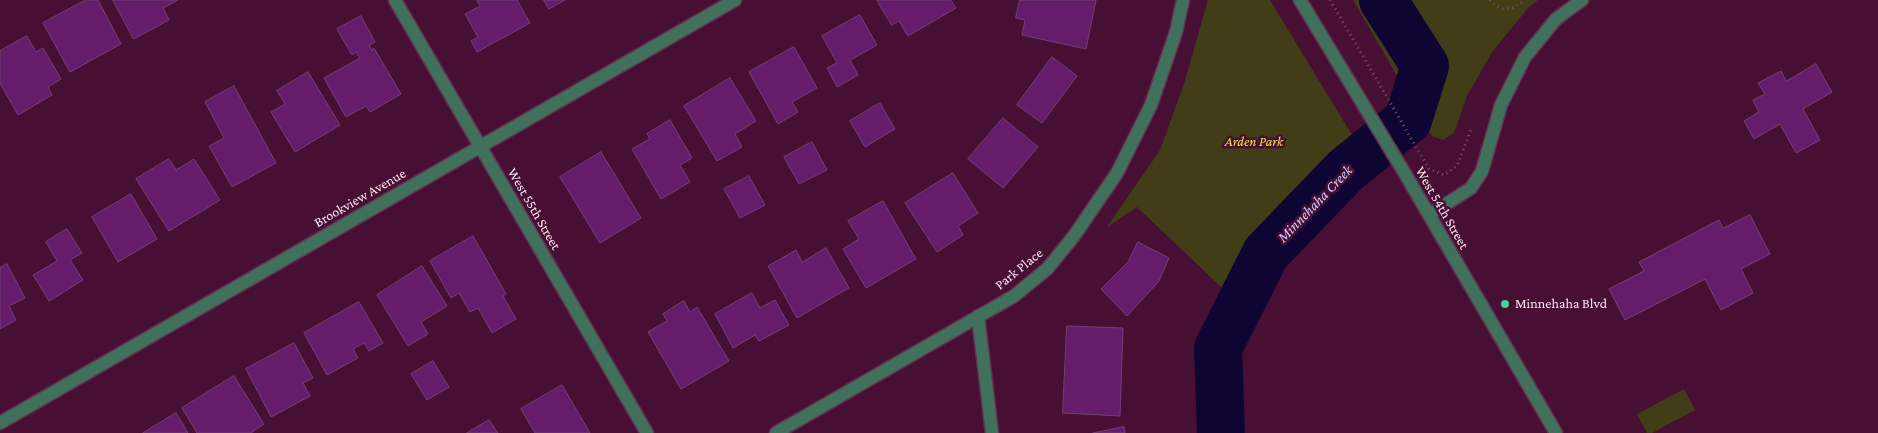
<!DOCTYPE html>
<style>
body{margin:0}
canvas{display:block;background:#480f34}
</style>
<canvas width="1878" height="433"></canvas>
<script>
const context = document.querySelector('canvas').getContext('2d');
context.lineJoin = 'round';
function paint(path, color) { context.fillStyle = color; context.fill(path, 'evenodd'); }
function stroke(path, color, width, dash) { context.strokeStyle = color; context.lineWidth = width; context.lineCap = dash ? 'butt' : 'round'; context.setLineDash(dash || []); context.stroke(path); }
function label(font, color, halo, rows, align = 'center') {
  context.font = font + ' "Crimson Pro",serif'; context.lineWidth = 5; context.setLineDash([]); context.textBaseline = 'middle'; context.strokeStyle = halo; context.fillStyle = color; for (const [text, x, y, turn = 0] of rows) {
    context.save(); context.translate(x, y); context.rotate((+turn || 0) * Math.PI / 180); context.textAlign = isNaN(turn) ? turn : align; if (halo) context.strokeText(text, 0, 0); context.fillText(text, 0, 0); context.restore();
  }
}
paint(new Path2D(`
 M 1208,0 L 1270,0 L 1364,155 L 1346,170 L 1266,253 L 1240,305 L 1137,207 L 1107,227 L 1160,150 L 1184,84 Z
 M 1353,0 L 1538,0 L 1528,8 L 1492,52 L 1467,96 L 1454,133 L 1443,140 L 1432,136 Z
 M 1684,389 L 1695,410 L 1652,433 L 1647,433 L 1637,414 Z`), '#403d17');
stroke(new Path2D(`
 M 1221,433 L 1218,348 L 1266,253 L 1346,170 L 1408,120 L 1425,66 L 1383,0`), '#0f0533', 48);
const building = new Path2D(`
 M 86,0 L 98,0 L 121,44 L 70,72 L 43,23 Z
 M 113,0 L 178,0 L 163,8 L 169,20 L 134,39 Z
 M 477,0 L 517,0 L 530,23 L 477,52 L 471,41 L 478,37 L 465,14 L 480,6 Z
 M 544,0 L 565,0 L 549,9 Z
 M 877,0 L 951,0 L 956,8 L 908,36 L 899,21 L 892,25 Z
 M 1020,0 L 1096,0 L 1086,49 L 1022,35 L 1025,20 L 1016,18 Z
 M 860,15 L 877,45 L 850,60 L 858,75 L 837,87 L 827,68 L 837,63 L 822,36 Z
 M 361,16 L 375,42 L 369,45 L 372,50 L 374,48 L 401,94 L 370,112 L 366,106 L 346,117 L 324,78 L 360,58 L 356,52 L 352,55 L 337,29 Z
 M 27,36 L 36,52 L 43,48 L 61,79 L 48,87 L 52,95 L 18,115 L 0,83 L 0,51 Z
 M 794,47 L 817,88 L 792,102 L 798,112 L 778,124 L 749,72 Z
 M 1052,57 L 1077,76 L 1042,123 L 1017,105 Z
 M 1816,64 L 1832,92 L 1803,109 L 1820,140 L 1796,153 L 1780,124 L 1754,139 L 1744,121 L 1759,112 L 1753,100 L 1765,94 L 1758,83 L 1781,71 L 1786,81 Z
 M 308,72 L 340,125 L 295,152 L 271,112 L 285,104 L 277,91 Z
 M 730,78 L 756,121 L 735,134 L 742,147 L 717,161 L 684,106 Z
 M 234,86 L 276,163 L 232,187 L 209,146 L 224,138 L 205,102 Z
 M 880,103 L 895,129 L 865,147 L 850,121 Z
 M 1003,118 L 1038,147 L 1003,188 L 968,159 Z
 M 670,120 L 692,158 L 680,165 L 690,182 L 661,199 L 632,149 L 650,139 L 647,134 Z
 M 812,142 L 827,170 L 799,184 L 784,157 Z
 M 601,152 L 641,218 L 600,243 L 560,177 Z
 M 169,159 L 176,170 L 194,159 L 220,200 L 169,231 L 136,179 Z
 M 953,173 L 978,213 L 958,226 L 963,235 L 937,252 L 905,203 Z
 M 749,176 L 765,205 L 740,218 L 724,189 Z
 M 131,194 L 157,239 L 118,262 L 92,217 Z
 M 883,201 L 916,259 L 866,288 L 843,249 L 859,239 L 848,221 Z
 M 1750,215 L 1770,254 L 1741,269 L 1753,293 L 1721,310 L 1705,279 L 1625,320 L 1609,289 L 1644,271 L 1639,262 L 1719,220 L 1723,228 Z
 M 67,229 L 82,253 L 70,260 L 83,280 L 49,301 L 33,275 L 57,261 L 46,242 Z
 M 473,236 L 506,294 L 503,296 L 516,319 L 492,333 L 478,308 L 470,312 L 459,293 L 451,298 L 430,261 Z
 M 1138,242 L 1169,258 L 1159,281 L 1127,316 L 1101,289 L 1128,262 Z
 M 826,248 L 849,288 L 797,318 L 768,266 L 796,250 L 802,262 Z
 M 7,264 L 25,298 L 9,306 L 16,320 L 0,329 L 0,268 Z
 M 422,266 L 447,306 L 421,322 L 428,334 L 408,346 L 377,295 Z
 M 752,293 L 760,308 L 775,300 L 789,325 L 759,341 L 755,335 L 733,348 L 715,314 Z
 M 684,301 L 690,312 L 697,307 L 729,361 L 681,389 L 648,332 L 667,321 L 663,314 Z
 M 359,302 L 383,343 L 369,351 L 364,343 L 353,349 L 358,358 L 327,375 L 304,333 Z
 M 1067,326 L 1123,328 L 1120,416 L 1063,413 Z
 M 294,343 L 313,378 L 303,383 L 310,396 L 271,417 L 246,369 Z
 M 433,361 L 449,387 L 427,400 L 411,374 Z
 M 234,376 L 264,424 L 251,433 L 197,433 L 182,408 Z
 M 562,385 L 590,433 L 535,433 L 521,409 Z
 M 176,413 L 188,433 L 143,433 Z
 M 489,420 L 498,433 L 467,433 Z
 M 1124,427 L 1125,433 L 1093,433 Z`);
paint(building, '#651d6b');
stroke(building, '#704173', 1);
const minor = new Path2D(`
 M 395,0 L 647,433
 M 1300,0 L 1404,172 L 1556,433
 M 1429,215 L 1471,188 L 1482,171 L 1501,105 L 1525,57 L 1556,19 L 1582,0
 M 978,316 L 992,433
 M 0,423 L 735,0
 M 776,433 L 1014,296 L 1047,269 L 1074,236 L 1117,173 L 1151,105 L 1176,32 L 1183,0`);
stroke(minor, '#653152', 15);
stroke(new Path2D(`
 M 1330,0 L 1429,169 L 1444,175 L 1457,166 L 1472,127
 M 1490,0 C 1502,13 1512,10 1525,0`), '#7f506d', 3, [1, 4]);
stroke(minor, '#40715c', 12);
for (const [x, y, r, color] of [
 [1505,304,5,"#43d4a0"]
]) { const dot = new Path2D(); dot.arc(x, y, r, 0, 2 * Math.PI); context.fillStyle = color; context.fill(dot); stroke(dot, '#480f34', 2); }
label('italic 14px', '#efe23f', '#480f34', [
 ["Arden Park",1254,142]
]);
label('14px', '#fbe4f0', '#480f34', [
 ["Brookview Avenue",360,198,-30],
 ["West 54th Street",1442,208,60],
 ["West 55th Street",534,209,60],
 ["Park Place",1019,269,-39]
]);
label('14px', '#fbe4f0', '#480f34', [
 ["Minnehaha Blvd",1515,304]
], 'left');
label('italic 15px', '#ccccfe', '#480f34', [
 ["Minnehaha Creek",1315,204,-46]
]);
</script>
